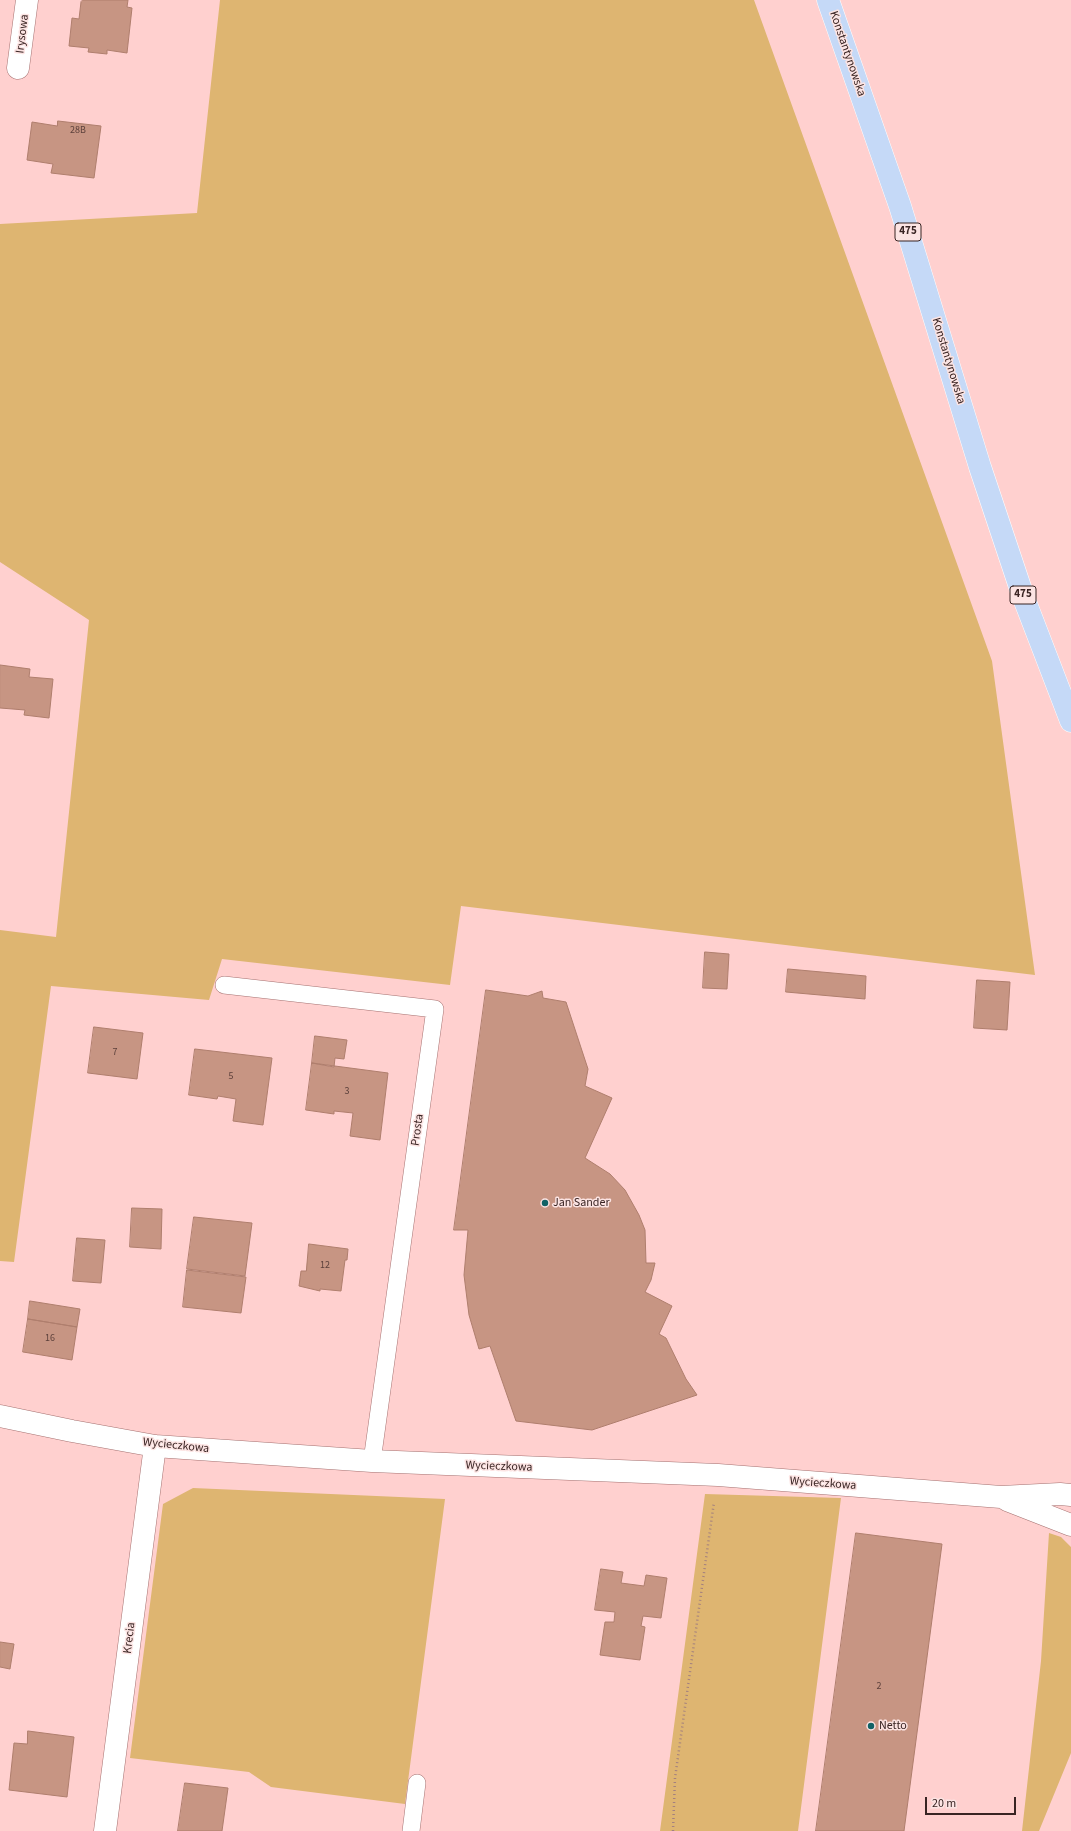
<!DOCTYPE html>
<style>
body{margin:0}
#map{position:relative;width:1071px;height:1831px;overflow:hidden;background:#ffd0cf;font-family:"Source Sans 3",sans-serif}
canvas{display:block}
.scale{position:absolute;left:925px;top:1797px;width:91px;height:18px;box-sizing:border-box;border:2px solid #392423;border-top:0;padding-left:5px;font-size:12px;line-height:14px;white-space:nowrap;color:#392423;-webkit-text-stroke:3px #fce4e3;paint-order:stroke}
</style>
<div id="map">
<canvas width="1071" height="1831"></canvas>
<div class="scale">20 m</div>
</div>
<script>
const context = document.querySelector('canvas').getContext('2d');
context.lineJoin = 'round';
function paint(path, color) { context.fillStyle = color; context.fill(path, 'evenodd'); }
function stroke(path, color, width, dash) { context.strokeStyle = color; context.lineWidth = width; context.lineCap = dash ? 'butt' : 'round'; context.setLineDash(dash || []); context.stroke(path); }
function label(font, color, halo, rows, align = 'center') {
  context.font = font + ' "Source Sans 3",sans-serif'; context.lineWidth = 3; context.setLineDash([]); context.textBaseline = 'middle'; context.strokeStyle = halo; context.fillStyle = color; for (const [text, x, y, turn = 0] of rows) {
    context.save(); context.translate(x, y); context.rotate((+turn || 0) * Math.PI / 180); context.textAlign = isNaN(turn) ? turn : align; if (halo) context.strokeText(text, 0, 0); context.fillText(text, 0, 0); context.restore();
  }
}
paint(new Path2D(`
 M 220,0 L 754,0 L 992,661 L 1035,975 L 461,906 L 450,985 L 222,959 L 209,1000 L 51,986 L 14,1262 L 0,1261 L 0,930 L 56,937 L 89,620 L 0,562 L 0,224 L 197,213 Z
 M 193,1488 L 445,1499 L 405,1804 L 271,1787 L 249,1772 L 130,1758 L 163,1504 Z
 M 705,1494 L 841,1498 L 798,1831 L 660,1831 Z
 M 1049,1533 L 1061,1537 L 1071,1547 L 1071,1753 L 1039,1831 L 1022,1831 L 1041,1661 Z`), '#deb571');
const building = new Path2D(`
 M 83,0 L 128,0 L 127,7 L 132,8 L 127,53 L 107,50 L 107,54 L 88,52 L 89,48 L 69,46 L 72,18 L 79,19 L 81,2 Z
 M 58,121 L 101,126 L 94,178 L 51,173 L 53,164 L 27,160 L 32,122 L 57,126 Z
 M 0,665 L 30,669 L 29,677 L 53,679 L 49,718 L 24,715 L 25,710 L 0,708 Z
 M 705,952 L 729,954 L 727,989 L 703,988 Z
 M 788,969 L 866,976 L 865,999 L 786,992 Z
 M 977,980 L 1010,982 L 1007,1030 L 974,1028 Z
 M 486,990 L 528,996 L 542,991 L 543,998 L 566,1002 L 588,1069 L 585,1086 L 612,1098 L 585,1158 L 610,1174 L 625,1190 L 639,1215 L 645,1230 L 646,1263 L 655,1263 L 651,1280 L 645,1292 L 672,1306 L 659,1334 L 666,1338 L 686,1379 L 697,1395 L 592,1430 L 516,1421 L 490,1346 L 479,1349 L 469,1315 L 464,1275 L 468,1230 L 454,1230 Z
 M 94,1027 L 143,1033 L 137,1079 L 88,1073 Z
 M 315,1036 L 347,1040 L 344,1059 L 335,1058 L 334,1067 L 312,1063 Z
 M 195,1049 L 272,1058 L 263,1125 L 233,1121 L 236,1099 L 218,1096 L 217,1099 L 189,1095 Z
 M 312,1063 L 388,1073 L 380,1140 L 350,1136 L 353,1113 L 334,1111 L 334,1114 L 306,1110 Z
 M 132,1208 L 162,1209 L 161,1249 L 130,1247 Z
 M 194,1217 L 252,1223 L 245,1276 L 187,1269 Z
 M 77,1238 L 105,1240 L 101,1283 L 73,1281 Z
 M 309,1244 L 348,1249 L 347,1260 L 345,1260 L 341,1291 L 320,1289 L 320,1291 L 299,1286 L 301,1271 L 306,1271 Z
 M 187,1270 L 246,1277 L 241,1313 L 183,1307 Z
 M 30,1301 L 80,1309 L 77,1327 L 28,1319 Z
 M 28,1319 L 77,1327 L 72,1360 L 23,1352 Z
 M 856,1533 L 942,1544 L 904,1831 L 816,1831 Z
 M 601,1569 L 623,1572 L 621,1583 L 644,1586 L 646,1575 L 667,1578 L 661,1618 L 643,1616 L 641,1626 L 645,1627 L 640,1660 L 600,1655 L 605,1622 L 614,1622 L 615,1612 L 595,1610 Z
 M 0,1642 L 14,1644 L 10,1669 L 0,1667 Z
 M 28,1731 L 74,1737 L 67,1797 L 9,1790 L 14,1743 L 27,1744 Z
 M 185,1783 L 228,1788 L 222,1831 L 178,1831 Z`);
paint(building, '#c79583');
stroke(building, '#af7e6d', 1);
const service = new Path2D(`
 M 224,985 L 435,1009 L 372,1461
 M 411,1831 L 417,1783`);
const minor = new Path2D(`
 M 18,68 L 27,0
 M 0,1416 L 72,1431 L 155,1446 L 372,1461 L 718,1475 L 1001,1497 L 1060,1494 L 1071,1495
 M 1007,1500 L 1071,1525
 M 105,1831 L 155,1446`);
const primary = new Path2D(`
 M 828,0 L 900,206 L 980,467 L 1023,596 L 1071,721`);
stroke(service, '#a57170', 18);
stroke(minor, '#a57170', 23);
stroke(primary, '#fff', 23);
stroke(new Path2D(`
 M 673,1831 L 675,1778 L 714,1502`), '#a3807f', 2.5, [1, 3]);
stroke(service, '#fff', 17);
stroke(minor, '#fff', 22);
stroke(primary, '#c5d9f7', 22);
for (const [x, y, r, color] of [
 [545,1203,4,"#116266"],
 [871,1726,4,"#116266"]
]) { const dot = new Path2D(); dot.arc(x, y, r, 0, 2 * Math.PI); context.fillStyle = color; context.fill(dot); stroke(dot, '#fce4e3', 1.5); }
label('10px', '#5c403b', null, [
 ["28B",78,131],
 ["7",115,1053],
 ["5",231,1077],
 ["3",347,1092],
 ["12",325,1266],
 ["16",50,1339],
 ["2",879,1687]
]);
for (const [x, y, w] of [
 [908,232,26],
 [1023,595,26]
]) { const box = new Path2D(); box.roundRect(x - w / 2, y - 9, w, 18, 3); context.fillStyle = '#fce4e3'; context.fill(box); stroke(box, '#392423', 1); }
label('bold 11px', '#392423', null, [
 ["475",908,232],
 ["475",1023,595]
]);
label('12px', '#392423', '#fce4e3', [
 ["Irysowa",23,34,-83],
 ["Konstantynowska",847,54,71],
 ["Konstantynowska",948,361,73],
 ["Prosta",418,1130,-82],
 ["Wycieczkowa",176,1446,6],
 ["Wycieczkowa",499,1467,2],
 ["Wycieczkowa",823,1484,4],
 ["Krecia",130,1638,-83]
]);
label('12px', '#392423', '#fce4e3', [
 ["Jan Sander",553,1203],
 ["Netto",879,1726]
], 'left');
</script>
